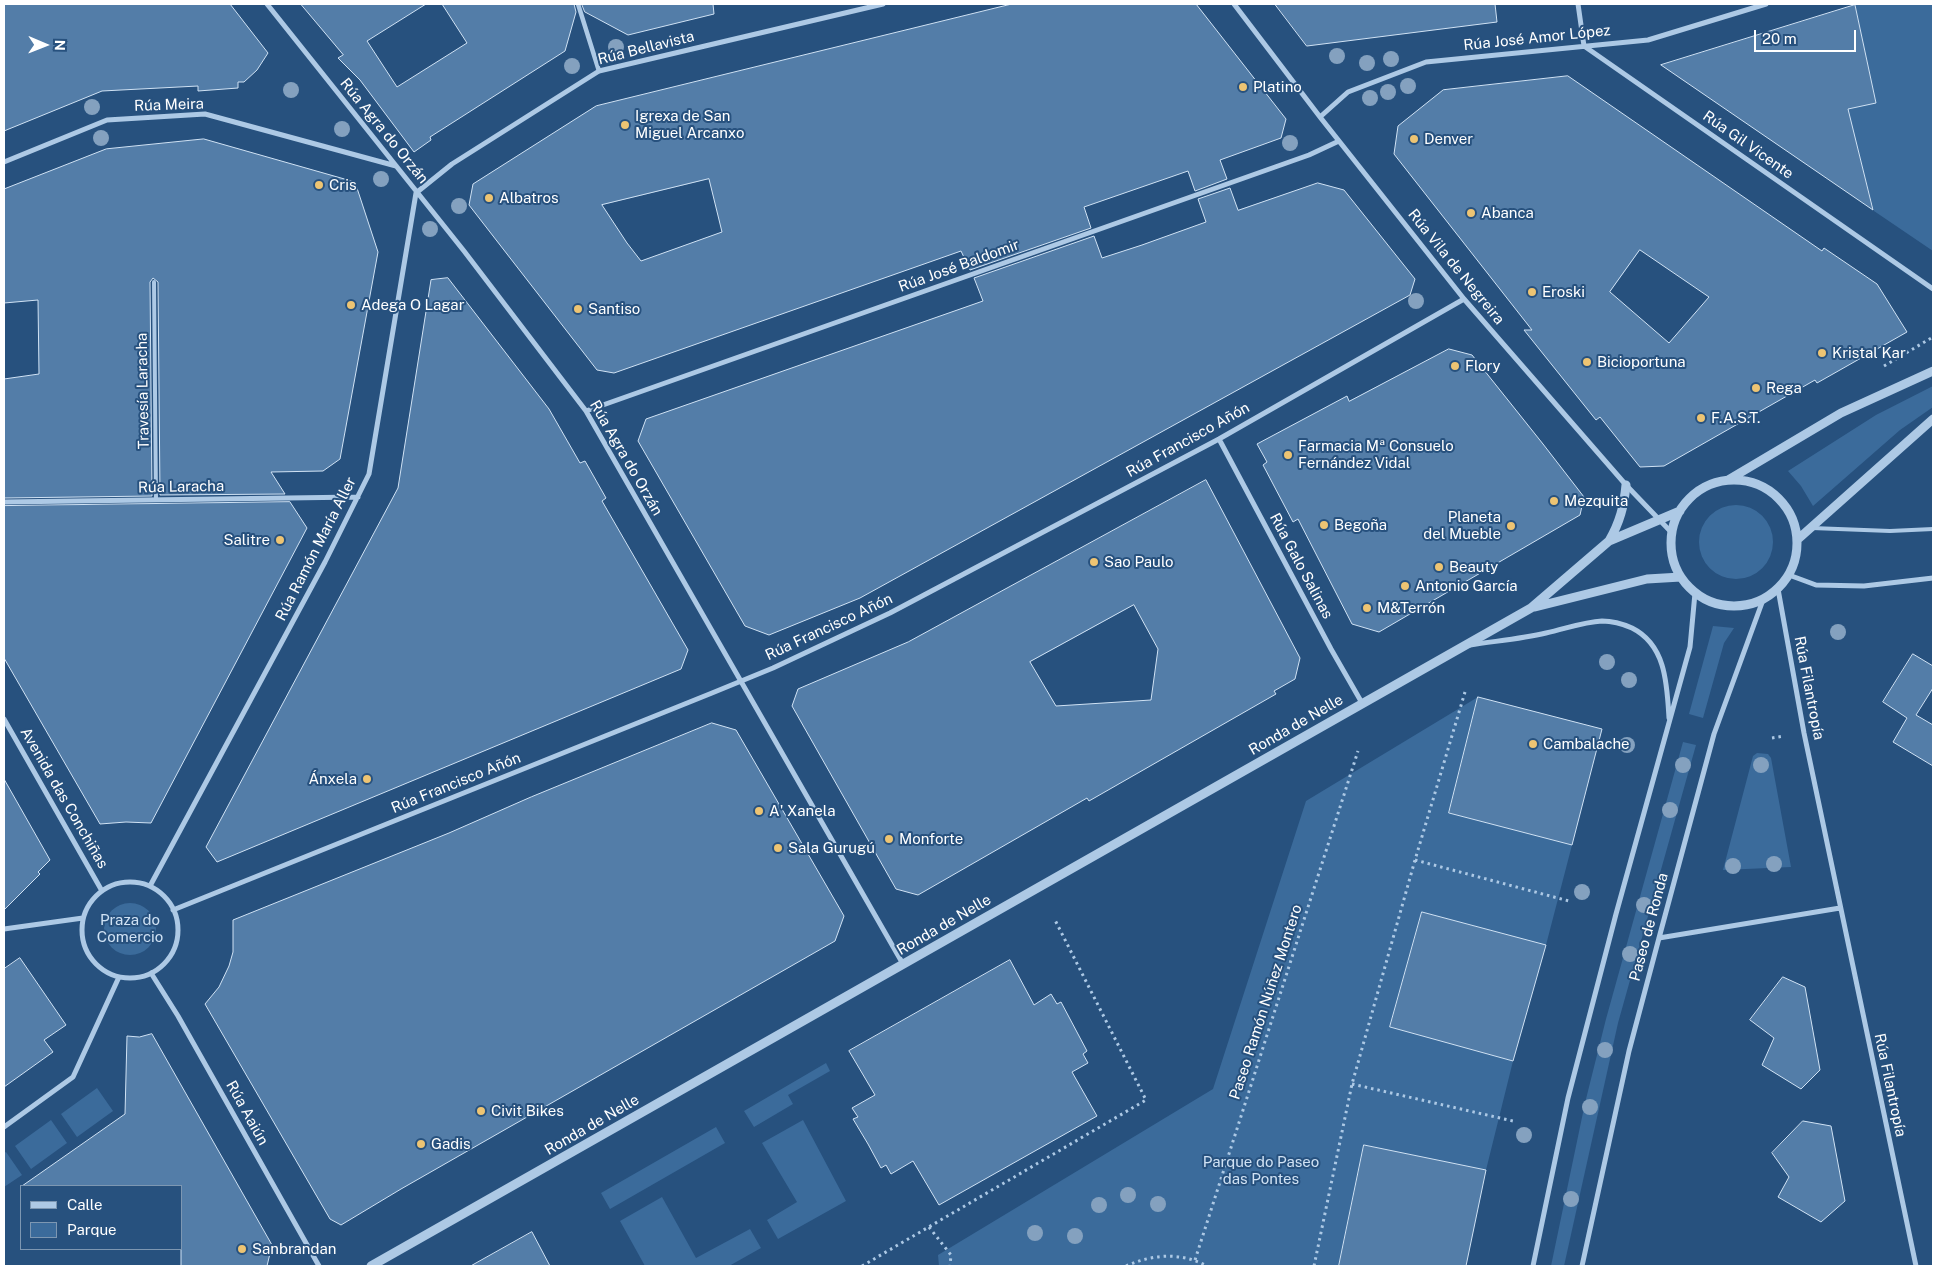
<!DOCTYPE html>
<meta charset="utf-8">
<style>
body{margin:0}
#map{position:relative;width:1937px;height:1270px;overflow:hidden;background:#27517e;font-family:"Public Sans",sans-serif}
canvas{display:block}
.frame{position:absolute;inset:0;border:5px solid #fff;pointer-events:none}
.legend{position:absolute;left:20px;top:1185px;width:162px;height:65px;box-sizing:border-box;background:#27517e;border:1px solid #7d97b2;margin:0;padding:6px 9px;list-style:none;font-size:15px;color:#fff}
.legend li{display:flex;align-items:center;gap:10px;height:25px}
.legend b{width:25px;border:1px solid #7d97b2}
.north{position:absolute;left:20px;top:20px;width:50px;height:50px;-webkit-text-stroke:4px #27517e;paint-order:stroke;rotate:91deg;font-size:14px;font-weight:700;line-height:20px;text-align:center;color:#fff}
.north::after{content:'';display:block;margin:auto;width:18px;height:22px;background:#fff;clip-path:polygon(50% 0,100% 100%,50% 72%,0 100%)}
.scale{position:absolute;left:1754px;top:30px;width:102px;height:22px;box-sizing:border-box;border:2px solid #fff;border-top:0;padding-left:6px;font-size:15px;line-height:18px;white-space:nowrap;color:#fff;-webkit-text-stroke:4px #27517e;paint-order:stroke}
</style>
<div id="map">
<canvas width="1937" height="1270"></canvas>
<div class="frame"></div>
<ul class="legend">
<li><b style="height:6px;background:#adc9e5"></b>Calle</li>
<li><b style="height:14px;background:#3b6b9b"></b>Parque</li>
</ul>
<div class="north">N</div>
<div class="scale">20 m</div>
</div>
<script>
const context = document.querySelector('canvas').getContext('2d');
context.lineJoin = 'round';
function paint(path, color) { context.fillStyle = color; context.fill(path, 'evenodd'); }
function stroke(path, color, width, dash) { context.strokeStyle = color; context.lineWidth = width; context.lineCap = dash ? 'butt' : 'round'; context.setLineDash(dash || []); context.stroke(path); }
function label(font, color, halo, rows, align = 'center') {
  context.font = font + ' "Public Sans",sans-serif'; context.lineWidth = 4; context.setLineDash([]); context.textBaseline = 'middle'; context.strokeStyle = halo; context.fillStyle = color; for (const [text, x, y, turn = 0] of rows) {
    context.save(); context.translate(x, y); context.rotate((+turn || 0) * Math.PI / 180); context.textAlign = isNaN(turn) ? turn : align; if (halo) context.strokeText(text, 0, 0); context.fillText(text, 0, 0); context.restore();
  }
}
paint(new Path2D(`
 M 1855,4 L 1933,4 L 1933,251 L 1874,211 L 1847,109 L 1876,103 Z
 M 1933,386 L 1933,407 L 1900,430 L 1813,506 L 1801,486 L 1788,471 L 1876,415 Z
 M1699 542a37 37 0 1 1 74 0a37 37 0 1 1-74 0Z
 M 1713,626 L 1734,628 L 1724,643 L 1703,718 L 1689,714 Z
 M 1478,697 L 1449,813 L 1572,845 L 1546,945 L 1422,912 L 1390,1027 L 1513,1061 L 1486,1170 L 1364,1145 L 1339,1266 L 939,1266 L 938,1255 L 1213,1089 L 1306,801 Z
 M 1683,742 L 1696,745 L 1618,1023 L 1564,1266 L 1551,1266 L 1585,1103 L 1606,1019 Z
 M 1757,753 L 1768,754 L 1771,758 L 1791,867 L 1723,870 L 1753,756 Z
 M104 929a26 26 0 1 1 52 0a26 26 0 1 1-52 0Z
 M 826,1063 L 830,1071 L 788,1095 L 793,1104 L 754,1127 L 744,1111 Z
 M 97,1088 L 113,1111 L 77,1137 L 61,1114 Z
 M 51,1120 L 67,1143 L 31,1169 L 15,1146 Z
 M 803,1120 L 846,1201 L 778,1239 L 767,1220 L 797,1202 L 762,1143 Z
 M 716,1127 L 725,1143 L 610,1209 L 601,1193 Z
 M 6,1152 L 22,1175 L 4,1187 L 4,1153 Z
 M 662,1197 L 696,1258 L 750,1229 L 761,1248 L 729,1266 L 645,1266 L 620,1221 Z`), '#3b6b9b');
const building = new Path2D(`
 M 4,4 L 230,4 L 268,53 L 257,70 L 244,82 L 238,82 L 238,88 L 198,91 L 198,86 L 102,91 L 4,131 Z
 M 301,4 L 426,4 L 367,41 L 397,87 L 467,43 L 442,4 L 574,4 L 576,12 L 565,51 L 430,137 L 431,140 L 414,152 L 360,80 L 338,58 L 343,55 Z
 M 582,4 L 713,4 L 714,14 L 628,35 L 585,12 Z
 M 1012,4 L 1196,4 L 1286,119 L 1281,138 L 1220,160 L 1227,179 L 1195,191 L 1188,171 L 1084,207 L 1091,228 L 970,270 L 961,251 L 614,373 L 597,370 L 469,205 L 473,184 L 596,106 ZM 709,179 L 722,232 L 641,261 L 627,243 L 602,205 Z
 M 1275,4 L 1495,4 L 1497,22 L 1307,46 Z
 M 1855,5 L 1876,103 L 1848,109 L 1873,210 L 1661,65 Z
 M 1568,76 L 1822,251 L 1824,248 L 1877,284 L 1907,332 L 1817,383 L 1815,380 L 1664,466 L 1640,467 L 1600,417 L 1596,420 L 1524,330 L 1532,330 L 1394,154 L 1398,126 L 1443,90 ZM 1640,250 L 1709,297 L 1669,343 L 1610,292 Z
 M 204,139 L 355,182 L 378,252 L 340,459 L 323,471 L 271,472 L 285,494 L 160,495 L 158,282 L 153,278 L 150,282 L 152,496 L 4,498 L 4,379 L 39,374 L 38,300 L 4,303 L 4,189 L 106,149 Z
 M 1318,183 L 1344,190 L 1415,279 L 1410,295 L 860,598 L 769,635 L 745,626 L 638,441 L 646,419 L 983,301 L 974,278 L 1094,236 L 1102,258 L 1142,245 L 1206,222 L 1198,199 L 1230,188 L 1238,210 Z
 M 448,278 L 549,409 L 580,463 L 585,461 L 606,498 L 602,501 L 688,650 L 681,669 L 217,862 L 206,847 L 398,488 L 431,280 Z
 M 1449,349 L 1472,355 L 1543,444 L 1584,497 L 1580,515 L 1379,632 L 1352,624 L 1298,519 L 1293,522 L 1263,465 L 1267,462 L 1257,444 L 1347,396 L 1349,401 Z
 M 1206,480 L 1300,658 L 1295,679 L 1274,691 L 1276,694 L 1089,801 L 1087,798 L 918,895 L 896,889 L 792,706 L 798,689 L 908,642 ZM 1134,605 L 1158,649 L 1151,700 L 1056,706 L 1030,662 Z
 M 290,502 L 307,528 L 151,823 L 126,822 L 100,824 L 4,658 L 4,506 Z
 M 1913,654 L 1933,666 L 1933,688 L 1916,715 L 1933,725 L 1933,766 L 1893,742 L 1907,718 L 1883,702 Z
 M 1478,697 L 1602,729 L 1572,845 L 1449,813 Z
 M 712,723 L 736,730 L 844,916 L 835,941 L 401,1189 L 341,1225 L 330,1219 L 205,1004 L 219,987 L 229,966 L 233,952 L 233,920 L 449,833 L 531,797 Z
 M 4,779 L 50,860 L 38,872 L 40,874 L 4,910 Z
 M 1422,912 L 1546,945 L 1513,1061 L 1390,1027 Z
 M 20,958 L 66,1025 L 44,1040 L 53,1052 L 4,1087 L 4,969 Z
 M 1010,960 L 1034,1005 L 1051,994 L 1057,1004 L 1061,1002 L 1087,1051 L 1083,1054 L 1088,1063 L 1072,1072 L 1097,1116 L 939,1205 L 913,1161 L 891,1174 L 886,1165 L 881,1168 L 868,1144 L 853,1119 L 858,1117 L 852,1108 L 875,1095 L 849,1051 Z
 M 1783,977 L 1805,987 L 1820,1070 L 1801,1089 L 1762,1065 L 1774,1038 L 1750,1020 Z
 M 152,1034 L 272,1245 L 267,1266 L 181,1266 L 181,1186 L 22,1186 L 125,1114 L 127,1036 L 139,1037 Z
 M 1803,1121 L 1831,1126 L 1845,1201 L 1821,1222 L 1778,1197 L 1789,1177 L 1772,1153 Z
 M 1364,1145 L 1486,1170 L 1466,1266 L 1339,1266 Z
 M 532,1232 L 550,1266 L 471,1266 Z`);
paint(building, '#537da8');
stroke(building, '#d0e2f4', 1);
stroke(new Path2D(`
 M 1884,366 L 1933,337
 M 1772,738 L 1784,736
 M 1415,860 L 1569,901
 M 1352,1084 L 1513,1121
 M 929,1227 L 951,1255 L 950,1266
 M 1195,1260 L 1358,751
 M 862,1266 L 1146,1100 L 1055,920
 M 1126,1266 C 1153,1254 1181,1252 1207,1266
 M 1314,1266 L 1352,1084 L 1415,860 L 1465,692`), '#adc9e5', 3, [2.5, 4]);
stroke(new Path2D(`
 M 154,282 L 156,500
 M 1812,528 L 1890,531 L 1933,529`), '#adc9e5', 4);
stroke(new Path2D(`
 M 578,4 L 599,71`), '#adc9e5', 4.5);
stroke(new Path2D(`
 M 267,4 L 464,251 L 586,411 L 903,964
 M 1234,4 L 1320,117 L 1464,299 L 1626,485 L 1673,534
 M 1578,4 L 1584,46 L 1933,289
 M 1320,117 L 1348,92 L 1426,62 L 1648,40 L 1766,4
 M 4,162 L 107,120 L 205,114 L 396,166
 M 586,411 L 1309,155 L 1339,141
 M 1219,439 L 1331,649 L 1362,703
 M 4,502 L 358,497
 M 1789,575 L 1816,585 L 1864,586 L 1933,578
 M 1778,589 L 1804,733 L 1916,1266
 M 1470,645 C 1495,641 1521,639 1546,633 C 1565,629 1583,622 1602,621 C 1612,621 1623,624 1632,628 C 1666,645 1667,684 1669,718
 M 4,719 L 102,891
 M82 930a48 48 0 1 1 96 0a48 48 0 1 1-96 0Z
 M 150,886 L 325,562 L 369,474 L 416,193 L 452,164 L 599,71 L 883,4
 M 173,910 L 712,693 L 773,668 L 890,613 L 1219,439 L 1464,299
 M 4,929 L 83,918
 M 1659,938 L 1840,908
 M 151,973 L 178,1016 L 319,1266
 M 4,1127 L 73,1077 L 119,977
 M 1533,1266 L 1568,1098 L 1616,914 L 1690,647 L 1695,593
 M 1582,1266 L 1629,1051 L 1659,938 L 1714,734 L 1763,600`), '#adc9e5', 5);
stroke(new Path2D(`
 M 1728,480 L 1841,413 L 1933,371
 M1671 543a63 63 0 1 1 126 0a63 63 0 1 1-126 0Z
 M 1797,540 L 1933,419
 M 1609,541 C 1620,522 1624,506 1626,485
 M 1535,607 L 1647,579 L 1681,577
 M 371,1266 L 1531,608 L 1609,541 L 1680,511`), '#adc9e5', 9);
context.fillStyle = '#84a1bf';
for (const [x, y] of [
 [616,47],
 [1337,56],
 [1391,59],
 [1367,63],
 [572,66],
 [1408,86],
 [291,90],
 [1388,92],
 [1370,98],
 [92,107],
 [342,129],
 [101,138],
 [1290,143],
 [381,179],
 [459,206],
 [430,229],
 [1416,301],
 [1838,632],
 [1607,662],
 [1629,680],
 [1627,745],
 [1683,765],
 [1761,765],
 [1670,810],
 [1774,864],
 [1733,866],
 [1582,892],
 [1644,905],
 [1630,954],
 [1605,1050],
 [1590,1107],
 [1524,1135],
 [1128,1195],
 [1571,1199],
 [1158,1204],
 [1099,1205],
 [1035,1233],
 [1075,1236]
]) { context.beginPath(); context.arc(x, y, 8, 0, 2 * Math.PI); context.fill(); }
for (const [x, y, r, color] of [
 [1243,87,5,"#edc473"],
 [625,125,5,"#edc473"],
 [1414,139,5,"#edc473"],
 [319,185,5,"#edc473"],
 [489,198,5,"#edc473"],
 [1471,213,5,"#edc473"],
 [1532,292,5,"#edc473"],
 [351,305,5,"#edc473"],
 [578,309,5,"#edc473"],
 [1822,353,5,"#edc473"],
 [1587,362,5,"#edc473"],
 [1455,366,5,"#edc473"],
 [1756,388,5,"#edc473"],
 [1701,418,5,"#edc473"],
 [1288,455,5,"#edc473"],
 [1554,501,5,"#edc473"],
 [1324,525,5,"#edc473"],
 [1511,526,5,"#edc473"],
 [280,540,5,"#edc473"],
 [1094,562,5,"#edc473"],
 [1439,567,5,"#edc473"],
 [1405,586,5,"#edc473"],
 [1367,608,5,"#edc473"],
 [1533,744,5,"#edc473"],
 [367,779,5,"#edc473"],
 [759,811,5,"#edc473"],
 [889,839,5,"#edc473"],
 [778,848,5,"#edc473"],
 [481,1111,5,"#edc473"],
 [421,1144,5,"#edc473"],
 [242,1249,5,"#edc473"]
]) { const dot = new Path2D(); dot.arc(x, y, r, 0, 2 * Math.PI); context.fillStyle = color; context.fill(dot); stroke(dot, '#27517e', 2); }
label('15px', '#fff', '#27517e', [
 ["Rúa José Amor López",1537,38,-6],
 ["Rúa Bellavista",646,48,-14],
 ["Rúa Meira",169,105,-2],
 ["Rúa Agra do Orzán",384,131,51],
 ["Rúa Gil Vicente",1748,145,35],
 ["Rúa José Baldomir",959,266,-20],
 ["Rúa Vila de Negreira",1456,267,51],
 ["Travesía Laracha",143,391,-91],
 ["Rúa Francisco Añón",1188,440,-29],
 ["Rúa Agra do Orzán",626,458,60],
 ["Rúa Laracha",181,487,-1],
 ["Rúa Ramón María Aller",316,549,-63],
 ["Rúa Galo Salinas",1301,566,62],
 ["Rúa Francisco Añón",829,627,-25],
 ["Rúa Filantropía",1809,688,79],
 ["Ronda de Nelle",1296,725,-30],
 ["Rúa Francisco Añón",456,783,-22],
 ["Avenida das Conchiñas",64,798,60],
 ["Ronda de Nelle",944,925,-30],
 ["Paseo de Ronda",1649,927,-75],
 ["Paseo Ramón Núñez Montero",1266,1002,-72],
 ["Rúa Filantropía",1890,1085,78],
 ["Rúa Aaiún",247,1113,61],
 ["Ronda de Nelle",592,1125,-30]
]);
label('15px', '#fff', '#27517e', [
 ["Platino",1253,87],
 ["Igrexa de San",635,116],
 ["Miguel Arcanxo",635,133],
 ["Denver",1424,139],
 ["Cris",329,185],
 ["Albatros",499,198],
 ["Abanca",1481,213],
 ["Eroski",1542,292],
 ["Adega O Lagar",361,305],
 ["Santiso",588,309],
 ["Kristal Kar",1832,353],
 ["Bicioportuna",1597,362],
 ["Flory",1465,366],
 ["Rega",1766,388],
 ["F.A.S.T.",1711,418],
 ["Farmacia Mª Consuelo",1298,446],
 ["Fernández Vidal",1298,463],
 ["Mezquita",1564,501],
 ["Planeta",1501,517,"right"],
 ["del Mueble",1501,534,"right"],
 ["Begoña",1334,525],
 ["Salitre",270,540,"right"],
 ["Sao Paulo",1104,562],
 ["Beauty",1449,567],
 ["Antonio García",1415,586],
 ["M&Terrón",1377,608],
 ["Cambalache",1543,744],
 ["Ánxela",357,779,"right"],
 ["A' Xanela",769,811],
 ["Monforte",899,839],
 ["Sala Gurugú",788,848],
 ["Civit Bikes",491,1111],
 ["Gadis",431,1144],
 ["Sanbrandan",252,1249]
], 'left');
label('15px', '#d0e2f4', '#27517e', [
 ["Praza do",130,920],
 ["Comercio",130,937],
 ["Parque do Paseo",1261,1162],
 ["das Pontes",1261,1179]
]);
</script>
